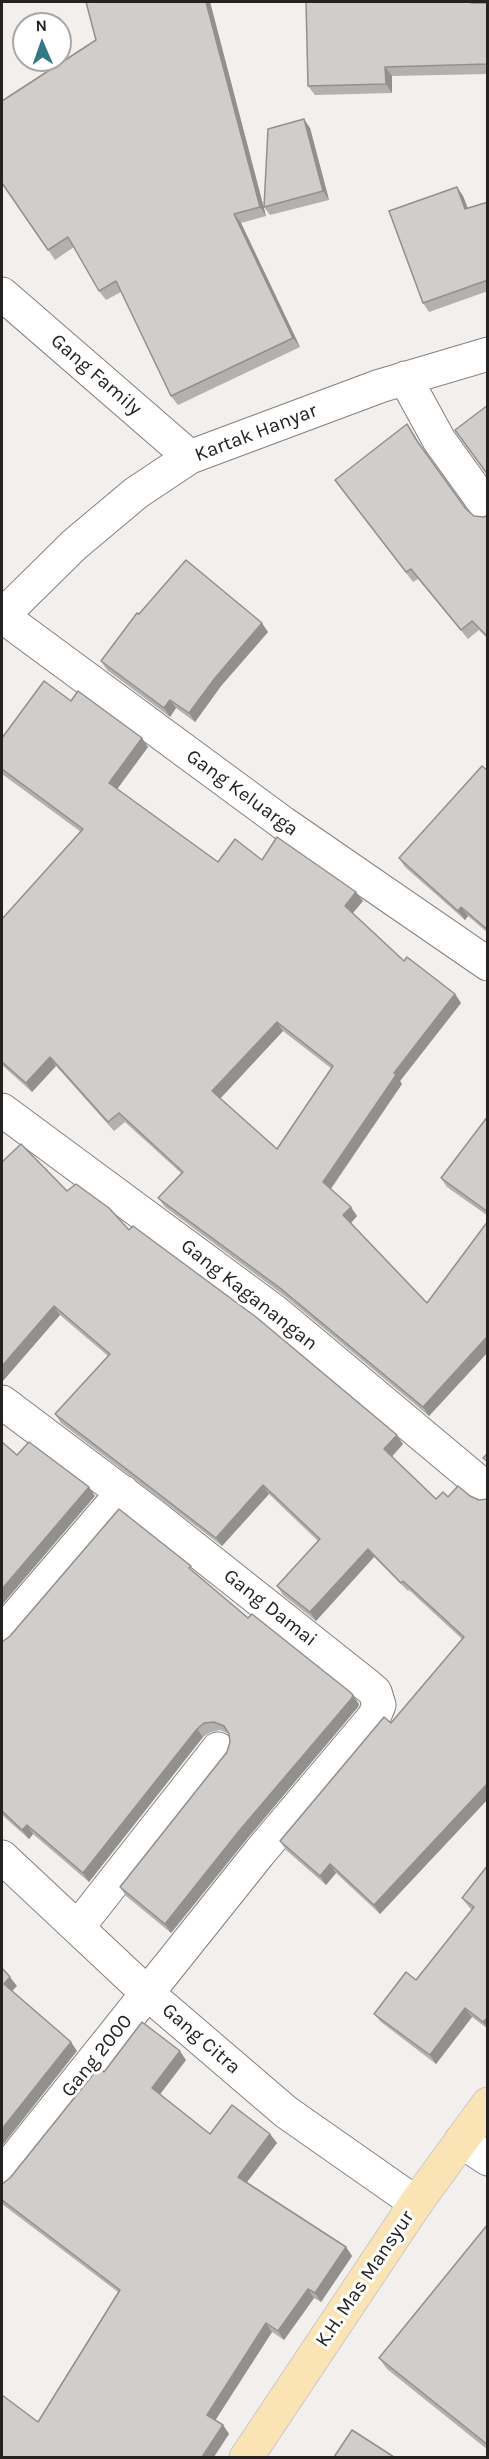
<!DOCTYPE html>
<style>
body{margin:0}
#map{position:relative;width:489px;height:2459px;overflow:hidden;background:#f2efec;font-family:Karla,sans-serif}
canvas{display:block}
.frame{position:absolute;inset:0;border:3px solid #242322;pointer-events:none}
.north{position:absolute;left:12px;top:12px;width:60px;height:60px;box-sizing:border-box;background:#fff;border:2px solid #a7a7a7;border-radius:50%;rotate:358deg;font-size:16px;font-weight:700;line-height:24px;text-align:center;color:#242322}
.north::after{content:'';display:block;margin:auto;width:21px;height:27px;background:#337886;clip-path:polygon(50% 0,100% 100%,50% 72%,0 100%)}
</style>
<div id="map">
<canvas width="489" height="2459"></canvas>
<div class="frame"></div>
<div class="north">N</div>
</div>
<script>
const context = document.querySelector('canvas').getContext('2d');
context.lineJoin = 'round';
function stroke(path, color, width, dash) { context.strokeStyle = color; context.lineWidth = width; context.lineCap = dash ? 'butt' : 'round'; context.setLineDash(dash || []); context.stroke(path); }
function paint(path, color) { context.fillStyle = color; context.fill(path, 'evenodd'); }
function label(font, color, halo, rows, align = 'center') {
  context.font = font + ' Karla,sans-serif'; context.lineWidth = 6; context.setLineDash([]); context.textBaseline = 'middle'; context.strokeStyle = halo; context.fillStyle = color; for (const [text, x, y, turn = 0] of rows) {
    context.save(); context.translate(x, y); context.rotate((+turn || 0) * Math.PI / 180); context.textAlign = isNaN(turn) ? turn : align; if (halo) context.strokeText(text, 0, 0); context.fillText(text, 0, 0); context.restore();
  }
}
const minor = new Path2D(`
 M 2,294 L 190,457
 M 405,378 L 439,440 L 488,508
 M 2,616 L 283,823 L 488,964
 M 2,616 L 74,545 L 136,493 L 190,457 L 380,386 L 488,354
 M 2,1110 L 274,1311 L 488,1490
 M 2,1402 L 151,1514 L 368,1686 L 375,1692 L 379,1705 L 374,1717 L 260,1852 L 2,2175
 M 2,1633 L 123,1492
 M 2,1857 L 147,1993 L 286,2112 L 416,2203
 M 78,1927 L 218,1749
 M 461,2141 L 488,2159`);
const major = new Path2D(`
 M 246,2458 L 416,2203 L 488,2104`);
stroke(minor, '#83817e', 35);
stroke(major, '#cacaca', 35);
stroke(minor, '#fff', 33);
stroke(major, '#fae3b5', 33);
paint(new Path2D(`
 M 86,2 L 210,2 L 266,216 L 241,223 L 300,347 L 178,405 L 171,396 L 121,292 L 106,300 L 99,291 L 74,247 L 55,260 L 2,183 L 96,40 Z
 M 478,3 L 488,3 L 488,74 L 392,76 L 392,93 L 315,95 L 308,86 Z
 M 310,128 L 329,200 L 270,215 L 264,207 Z
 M 457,187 L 463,196 L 468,208 L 488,202 L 488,291 L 429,312 L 423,303 Z
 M 414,434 L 423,450 L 466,509 L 474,516 L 484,517 L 488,515 L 488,639 L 479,630 L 468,639 L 418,579 L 413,582 L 335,480 Z
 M 139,614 L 268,632 L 221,686 L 195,722 L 176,708 L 170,717 L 107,670 L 101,661 Z
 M 71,701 L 148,747 L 117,789 L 218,862 L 262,860 L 363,901 L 353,913 L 404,961 L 455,994 L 461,1003 L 400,1081 L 402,1084 L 331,1189 L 357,1216 L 351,1223 L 427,1303 L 488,1221 L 488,1352 L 429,1416 L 286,1297 L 165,1207 L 158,1198 L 181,1173 L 125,1122 L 114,1131 L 56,1066 L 32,1092 L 2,1065 L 2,919 L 81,832 L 2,774 L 2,738 ZM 283,1031 L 332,1069 L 277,1149 L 220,1098 Z
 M 488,771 L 488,933 L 468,916 L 465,920 L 405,867 L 399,858 Z
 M 488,1116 L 488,1216 L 447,1187 L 441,1178 Z
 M 67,1191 L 129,1230 L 403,1444 L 392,1457 L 436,1499 L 470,1496 L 479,1500 L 488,1499 L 488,1799 L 380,1914 L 336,1873 L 326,1885 L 286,1850 L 280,1841 L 391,1723 L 462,1639 L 409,1590 L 408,1591 L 374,1557 L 316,1621 L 283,1595 L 277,1586 L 318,1541 L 269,1494 L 222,1546 L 61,1423 L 55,1414 L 108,1356 L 60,1315 L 2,1382 Z
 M 197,1575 L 248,1618 L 359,1704 L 358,1707 L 246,1840 L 171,1933 L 126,1896 L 120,1887 L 227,1752 L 230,1742 L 229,1734 L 220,1730 L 211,1732 L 203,1737 L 89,1882 L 33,1834 L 29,1839 L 2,1815 L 2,1642 Z
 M 488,1865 L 488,2029 L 472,2017 L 436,2064 L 381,2022 L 374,2014 L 416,1980 L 472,1910 L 469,1907 L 462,1898 Z
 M 186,2060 L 160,2094 L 210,2134 L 270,2134 L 277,2143 L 246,2183 L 346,2247 L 352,2256 L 321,2302 L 314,2298 L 284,2340 L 272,2332 L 215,2420 L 223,2425 L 229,2434 L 38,2422 L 118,2292 L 2,2204 L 2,2184 L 10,2178 L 104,2072 Z
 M 488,2224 L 488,2450 L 387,2369 L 379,2358 Z`), '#b3b0ae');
paint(new Path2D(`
 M 206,2 L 210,2 L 266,216 L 260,207 Z
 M 385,67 L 392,76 L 392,93 L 386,84 Z
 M 304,119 L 310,128 L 329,200 L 323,191 Z
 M 457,187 L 463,196 L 471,218 L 465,209 Z
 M 234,214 L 241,223 L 300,347 L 293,338 Z
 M 262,623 L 268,632 L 221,686 L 195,722 L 189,713 L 215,678 Z
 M 170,700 L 176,708 L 170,717 L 164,708 Z
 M 142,738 L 148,747 L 115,792 L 109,783 Z
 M 356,892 L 363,901 L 351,915 L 345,906 Z
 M 461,907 L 468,916 L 465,920 L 458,911 Z
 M 455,994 L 461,1003 L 400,1081 L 402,1084 L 329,1191 L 323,1182 L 394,1073 Z
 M 277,1022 L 283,1031 L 219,1100 L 212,1091 Z
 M 50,1057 L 56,1066 L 32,1092 L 26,1083 Z
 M 351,1207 L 357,1216 L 350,1224 L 343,1215 Z
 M 54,1306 L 60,1315 L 2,1382 L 2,1366 Z
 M 486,1338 L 488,1340 L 488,1352 L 429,1416 L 423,1407 Z
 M 397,1435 L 403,1444 L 390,1458 L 384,1449 Z
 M 263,1485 L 269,1494 L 222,1546 L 216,1538 Z
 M 89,1487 L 95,1496 L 2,1605 L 2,1589 Z
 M 368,1549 L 374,1557 L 316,1621 L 310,1612 Z
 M 353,1695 L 359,1704 L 358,1707 L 246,1840 L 171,1933 L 165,1924 L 239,1831 Z
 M 197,1729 L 203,1737 L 89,1882 L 83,1873 Z
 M 488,1783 L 488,1799 L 380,1914 L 374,1905 Z
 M 27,1825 L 33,1834 L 29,1839 L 22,1830 Z
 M 330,1864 L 336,1873 L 326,1885 L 320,1876 Z
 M 10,1977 L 17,1986 L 10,1993 L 4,1984 Z
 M 465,2008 L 472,2017 L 436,2064 L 430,2055 Z
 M 488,2017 L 488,2028 L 483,2022 Z
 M 71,2042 L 77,2051 L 2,2146 L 2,2129 Z
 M 180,2051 L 186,2060 L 158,2097 L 152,2088 Z
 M 270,2134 L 277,2143 L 244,2186 L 238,2177 Z
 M 346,2247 L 352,2256 L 321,2302 L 315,2293 Z
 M 308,2289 L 314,2298 L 284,2340 L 278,2331 Z
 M 266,2323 L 272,2332 L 213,2424 L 207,2415 Z
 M 223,2425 L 229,2434 L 214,2457 L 202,2457 Z`), '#92908d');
const building = new Path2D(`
 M 86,2 L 206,2 L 260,207 L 234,214 L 293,338 L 171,396 L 116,281 L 99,291 L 68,237 L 48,250 L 2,183 L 2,101 L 96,40 Z
 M 306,2 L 471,2 L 471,3 L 488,3 L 488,64 L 385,67 L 386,84 L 308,86 Z
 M 304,119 L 323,191 L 264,207 L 268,129 Z
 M 457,187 L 465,209 L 488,202 L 488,280 L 423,303 L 389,211 Z
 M 488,405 L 488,475 L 455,430 Z
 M 407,424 L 417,441 L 466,509 L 474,516 L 484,517 L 488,515 L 488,637 L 472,621 L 461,630 L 411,569 L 406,572 L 335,480 Z
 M 186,560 L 262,623 L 215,678 L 189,713 L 170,700 L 164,708 L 101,661 L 137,613 L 139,614 Z
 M 44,681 L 71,701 L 78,691 L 142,738 L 109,783 L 218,862 L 235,839 L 262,860 L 277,837 L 356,892 L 345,906 L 404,961 L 407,957 L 455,994 L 394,1073 L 396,1075 L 323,1182 L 351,1207 L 343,1215 L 427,1303 L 488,1221 L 488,1339 L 486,1338 L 423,1407 L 280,1288 L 158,1198 L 183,1172 L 119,1113 L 108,1122 L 50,1057 L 26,1083 L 2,1062 L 2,919 L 83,829 L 2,769 L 2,738 ZM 277,1022 L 333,1066 L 277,1149 L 212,1091 Z
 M 482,766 L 488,771 L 488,930 L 461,907 L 458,911 L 399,858 Z
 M 488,1116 L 488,1212 L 441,1178 Z
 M 21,1144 L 67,1191 L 76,1184 L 109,1208 L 129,1230 L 133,1226 L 256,1317 L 397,1435 L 384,1449 L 436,1499 L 443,1492 L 448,1497 L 458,1486 L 470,1496 L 479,1500 L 488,1499 L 488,1783 L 374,1905 L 330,1864 L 320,1876 L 280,1841 L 384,1717 L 391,1723 L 464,1637 L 403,1581 L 401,1583 L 368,1549 L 310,1612 L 277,1586 L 320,1539 L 263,1485 L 216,1538 L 55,1414 L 110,1354 L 54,1306 L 2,1366 L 2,1162 Z
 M 2,1442 L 17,1455 L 29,1442 L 89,1487 L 2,1589 Z
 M 488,1453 L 488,1462 L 483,1458 Z
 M 119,1509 L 191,1566 L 189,1568 L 248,1618 L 252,1614 L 350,1692 L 353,1695 L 352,1698 L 239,1831 L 165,1924 L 120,1887 L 227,1752 L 230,1742 L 229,1734 L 224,1726 L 214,1722 L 204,1723 L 197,1729 L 83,1873 L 27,1825 L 22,1830 L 2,1811 L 2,1642 L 10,1636 Z
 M 488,1865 L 488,2017 L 483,2022 L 465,2008 L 430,2055 L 374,2014 L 406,1972 L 416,1980 L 474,1907 L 462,1898 Z
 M 2,1968 L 10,1977 L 4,1984 L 71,2042 L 2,2129 Z
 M 142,2022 L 180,2051 L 152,2088 L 210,2134 L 232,2105 L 270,2134 L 238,2177 L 346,2247 L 315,2293 L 308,2289 L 278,2331 L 266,2323 L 207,2415 L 223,2425 L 202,2457 L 2,2457 L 2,2395 L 38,2422 L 120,2290 L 2,2200 L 2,2184 L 10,2178 L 99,2067 L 104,2072 Z
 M 488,2224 L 488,2445 L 379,2358 Z
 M 352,2430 L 394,2457 L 334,2457 Z`);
paint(building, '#d0cdca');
stroke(building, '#92908d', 1.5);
label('20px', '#242322', '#fff', [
 ["Gang Family",96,375,41],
 ["Kartak Hanyar",256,433,-21],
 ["Gang Keluarga",242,793,36],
 ["Gang Kaganangan",249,1295,38],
 ["Gang Damai",270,1608,38],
 ["Gang Citra",201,2039,41],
 ["Gang 2000",97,2056,-51],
 ["K.H. Mas Mansyur",365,2279,-56]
]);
</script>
